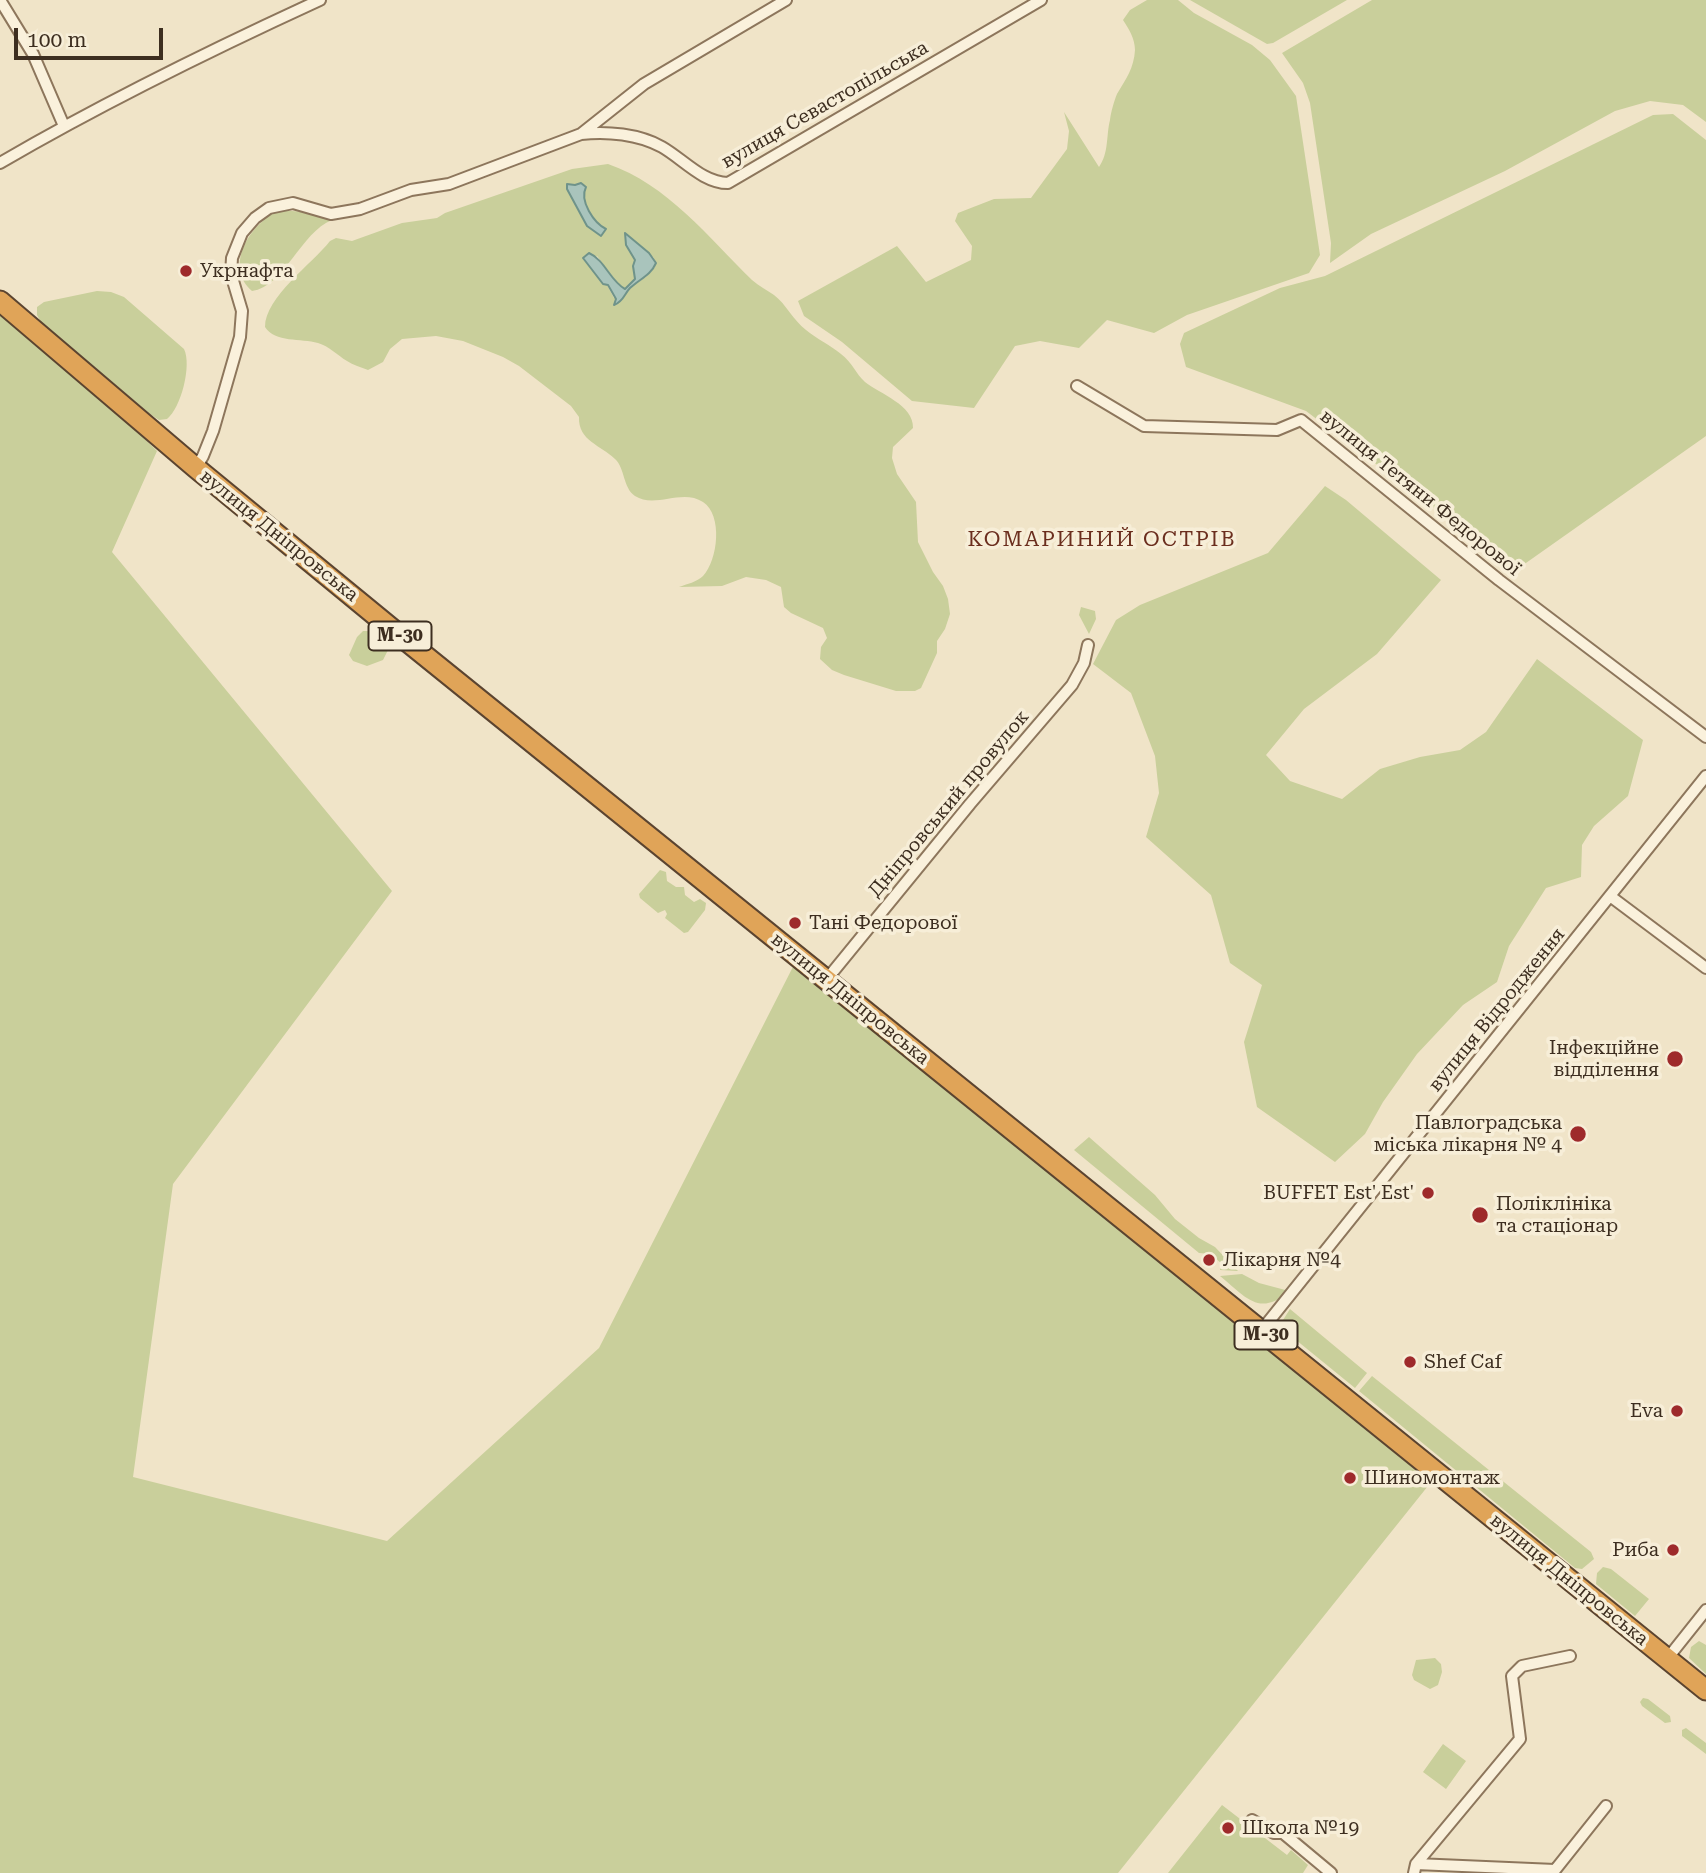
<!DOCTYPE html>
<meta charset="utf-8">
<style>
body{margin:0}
#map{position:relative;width:1706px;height:1873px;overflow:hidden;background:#f0e4c8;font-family:"Roboto Serif",serif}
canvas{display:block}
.scale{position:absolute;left:14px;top:28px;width:149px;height:32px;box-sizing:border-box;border:4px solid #3d2e20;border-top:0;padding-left:9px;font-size:21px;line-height:24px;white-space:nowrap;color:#3d2e20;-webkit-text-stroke:5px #f7eed8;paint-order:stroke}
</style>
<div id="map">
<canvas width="1706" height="1873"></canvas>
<div class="scale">100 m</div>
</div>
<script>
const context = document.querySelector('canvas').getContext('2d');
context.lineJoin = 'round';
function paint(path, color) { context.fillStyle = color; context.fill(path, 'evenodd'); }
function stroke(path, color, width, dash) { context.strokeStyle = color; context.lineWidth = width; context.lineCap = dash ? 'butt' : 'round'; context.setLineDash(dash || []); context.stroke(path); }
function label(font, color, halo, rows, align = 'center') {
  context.font = font + ' "Roboto Serif",serif'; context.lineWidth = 7; context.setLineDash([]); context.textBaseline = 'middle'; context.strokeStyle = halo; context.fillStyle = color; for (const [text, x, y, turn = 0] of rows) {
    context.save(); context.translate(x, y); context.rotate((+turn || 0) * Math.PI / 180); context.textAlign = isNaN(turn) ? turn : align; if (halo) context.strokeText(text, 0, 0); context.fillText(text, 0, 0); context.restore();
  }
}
paint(new Path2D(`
 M 1147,0 L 1178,0 L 1194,13 L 1252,45 L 1270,60 L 1296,96 L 1320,255 L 1309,273 L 1187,315 L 1154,333 L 1107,320 L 1079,348 L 1040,341 L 1015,346 L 974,408 L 912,401 L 842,342 L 804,316 L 798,301 L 897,246 L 926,282 L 971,260 L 972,246 L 955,221 L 958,213 L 994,199 L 1031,198 L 1067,149 L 1069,131 L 1064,112 L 1099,167 C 1109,153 1106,136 1110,120 C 1111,112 1114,101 1117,94 C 1126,79 1134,68 1135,50 C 1135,39 1129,29 1123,20 L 1130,10 Z
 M 1190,0 L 1347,0 L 1273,43 L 1267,44 Z
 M 1372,0 L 1706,0 L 1706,122 L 1683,105 L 1650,101 L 1615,111 L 1505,171 L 1371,234 L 1330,263 L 1331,243 L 1310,103 L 1303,83 L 1282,53 Z
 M 1673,114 L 1706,140 L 1706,436 L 1516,570 L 1306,411 L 1186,367 L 1180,344 L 1184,333 L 1280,288 L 1325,276 L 1653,115 Z
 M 608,164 C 667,184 709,238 752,280 C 759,286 767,290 774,295 C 786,304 793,320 806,330 C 817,339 830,345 841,354 C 852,362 856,374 865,382 C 880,394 914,405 913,428 L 893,447 L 892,458 L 897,474 L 916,502 L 918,542 L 933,572 L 943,586 L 948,599 L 950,614 L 945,629 L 937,641 L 937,653 L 921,688 L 915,691 L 896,691 L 844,675 L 832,670 L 820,659 L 821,647 L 827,638 L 823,628 L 791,613 L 784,607 L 781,587 L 766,580 L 746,577 L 722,586 L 679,587 C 687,584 697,582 703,576 C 718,560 723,515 703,502 C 682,488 655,509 635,496 C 623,488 625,468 615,459 C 601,445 578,441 579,417 L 571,406 L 519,366 L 503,357 L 463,341 L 436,336 L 402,339 L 390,349 L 383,362 L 368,370 C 361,367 353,365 347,361 C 337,355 329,346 318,343 C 301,338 275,343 265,327 C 265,297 312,264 330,241 L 336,238 L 352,241 L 402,223 L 437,218 L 445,213 L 572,169 ZM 581,183 L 586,187 C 579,201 593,218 602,228 L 587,226 L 567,189 ZM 626,235 L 654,258 L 655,267 L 646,277 L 614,298 L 607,285 L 589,264 L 597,256 L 619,285 L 625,289 L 635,279 L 635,260 L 628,249 Z
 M 280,210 L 304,212 L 332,220 C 301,232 284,287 252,291 C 223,266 251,222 280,210 Z
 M 97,291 L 111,292 L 124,297 L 184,349 C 192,365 181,408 167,419 L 159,420 L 150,414 L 41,322 L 37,315 L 37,307 L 44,302 Z
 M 0,296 L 157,451 L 112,552 L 392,891 L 173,1184 L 133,1477 L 387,1541 L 599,1348 L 800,953 L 1440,1471 L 1118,1873 L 0,1873 Z
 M 1325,486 L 1346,500 L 1441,580 L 1377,654 L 1304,709 L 1266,755 L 1290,781 L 1342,799 L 1380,769 L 1420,757 L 1460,750 L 1486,732 L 1537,659 L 1643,740 L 1628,796 L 1594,826 L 1582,845 L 1581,877 L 1546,888 L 1509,946 L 1497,982 L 1463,1005 L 1417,1054 L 1383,1102 L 1365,1134 L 1335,1162 L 1257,1107 L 1244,1042 L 1262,985 L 1230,963 L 1211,895 L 1146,837 L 1159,793 L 1155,756 L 1131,693 L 1093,664 L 1116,620 L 1140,605 L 1268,553 Z
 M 1081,607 L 1095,611 L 1096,619 L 1089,634 L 1079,615 Z
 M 363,631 C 376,630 385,636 389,648 L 383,660 L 367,666 L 353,661 L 349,655 L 357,637 Z
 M 660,870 L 666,872 L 667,881 L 676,887 L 684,887 L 685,895 L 694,902 L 700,899 L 706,903 L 705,910 L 688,932 L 684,933 L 665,918 L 667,914 L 665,910 L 658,913 L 640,898 L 639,894 Z
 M 1089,1137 L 1155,1195 L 1175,1219 L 1199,1238 L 1215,1247 L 1238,1271 L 1220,1270 L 1221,1263 L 1210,1254 L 1199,1253 L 1074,1150 Z
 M 1242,1274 L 1259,1283 L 1289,1291 C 1259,1318 1245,1296 1220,1276 Z
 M 1290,1309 L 1367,1373 L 1355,1388 L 1285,1331 L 1283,1320 Z
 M 1372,1376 L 1591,1552 L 1594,1559 L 1582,1569 L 1575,1568 L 1359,1391 Z
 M 1603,1567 L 1611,1569 L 1649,1599 L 1635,1616 L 1596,1584 L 1597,1573 Z
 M 1699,1641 L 1706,1645 L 1706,1674 L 1689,1658 L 1691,1647 Z
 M 1435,1658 L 1441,1664 L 1442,1672 L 1438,1685 L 1430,1689 L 1414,1680 L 1412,1675 L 1416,1660 Z
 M 1643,1698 L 1648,1699 L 1670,1716 L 1671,1722 L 1665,1723 L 1642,1706 L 1640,1702 Z
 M 1686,1728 L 1706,1743 L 1706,1754 L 1682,1736 L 1682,1730 Z
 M 1443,1744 L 1466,1761 L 1446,1789 L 1423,1772 Z
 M 1222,1805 L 1287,1855 L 1291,1850 L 1308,1865 L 1303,1873 L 1168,1873 Z`), '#c9cf9b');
const water = new Path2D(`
 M 581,183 L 586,187 C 579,201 594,223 606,229 L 601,236 L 587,226 L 567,189 L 567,184 L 575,185 Z
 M 625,233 L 649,253 L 656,263 C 651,275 640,279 630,288 C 624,294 624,301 614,305 L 616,299 L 608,285 L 603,284 L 583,258 L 589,253 C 605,260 610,281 625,289 L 635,279 L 633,266 L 635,260 L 626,245 Z`);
paint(water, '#a9c4bc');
stroke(water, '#6f938a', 2);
const street = new Path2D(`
 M 0,0 L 33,54 L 64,126
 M 581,134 C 607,131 639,134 662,147 C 683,159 703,183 728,183 L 1041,0
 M 0,163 C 103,103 211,50 320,0
 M 1077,386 L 1144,426 L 1277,430 L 1301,420 L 1499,580 L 1706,737
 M 196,468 L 203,456 L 213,431 L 240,337 L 242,311 L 231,274 L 232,258 L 242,233 L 255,218 L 269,208 L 293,203 L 331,214 L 360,209 L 411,190 L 449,184 L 581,134 L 644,84 L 786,0
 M 1610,896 L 1706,968
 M 827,979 L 970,804 L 1072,685 L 1084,663 L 1088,645
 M 1261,1331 L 1706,776
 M 1667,1659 L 1706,1610
 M 1252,1820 L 1274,1833 L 1283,1833 L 1331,1873
 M 1416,1864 L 1555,1870 L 1606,1806
 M 1414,1873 L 1416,1864 L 1520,1739 L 1512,1676 L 1522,1666 L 1570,1656`);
const highway = new Path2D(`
 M 0,301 L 196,468 L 408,642 L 1706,1690`);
stroke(street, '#8d765c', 14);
stroke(highway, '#5b4430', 23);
stroke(street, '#faf1dc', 10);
stroke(highway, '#e0a458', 19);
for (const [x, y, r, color] of [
 [186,271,7,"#9e2a2b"],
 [795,923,7,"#9e2a2b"],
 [1675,1059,9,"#9e2a2b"],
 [1578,1134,9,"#9e2a2b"],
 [1428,1193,7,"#9e2a2b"],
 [1480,1215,9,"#9e2a2b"],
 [1209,1260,7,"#9e2a2b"],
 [1410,1362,7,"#9e2a2b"],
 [1677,1411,7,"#9e2a2b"],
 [1350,1478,7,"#9e2a2b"],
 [1673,1550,7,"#9e2a2b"],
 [1228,1828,7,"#9e2a2b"]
]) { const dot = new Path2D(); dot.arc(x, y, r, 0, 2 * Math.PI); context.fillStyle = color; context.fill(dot); stroke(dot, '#f7eed8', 2.5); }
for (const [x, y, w] of [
 [400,636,63],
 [1266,1335,63]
]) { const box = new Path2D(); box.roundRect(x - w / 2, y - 14.5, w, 29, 5); context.fillStyle = '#f7eed8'; context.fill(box); stroke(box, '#3d2e20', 2); }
label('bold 18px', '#3d2e20', null, [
 ["М-30",400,636],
 ["М-30",1266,1335]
]);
label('19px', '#3d2e20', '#f7eed8', [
 ["вулиця Севастопільська",825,105,-30],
 ["вулиця Тетяни Федорової",1420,493,39],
 ["вулиця Дніпровська",279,536,39],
 ["Дніпровський провулок",949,804,-50],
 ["вулиця Дніпровська",850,999,39],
 ["вулиця Відродження",1497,1010,-51],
 ["вулиця Дніпровська",1569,1580,39]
]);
label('19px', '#3d2e20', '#f7eed8', [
 ["Укрнафта",200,271],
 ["Тані Федорової",809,923],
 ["Інфекційне",1659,1048,"right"],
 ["відділення",1659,1070,"right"],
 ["Павлоградська",1562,1123,"right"],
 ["міська лікарня № 4",1562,1145,"right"],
 ["BUFFET Est' Est'",1414,1193,"right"],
 ["Поліклініка",1496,1204],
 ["та стаціонар",1496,1226],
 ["Лікарня №4",1223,1260],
 ["Shef Caf",1424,1362],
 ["Eva",1663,1411,"right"],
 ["Шиномонтаж",1364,1478],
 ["Риба",1659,1550,"right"],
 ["Школа №19",1242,1828]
], 'left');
context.letterSpacing = '2px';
label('21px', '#6b2e1e', '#f7eed8', [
 ["КОМАРИНИЙ ОСТРІВ",1102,540]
]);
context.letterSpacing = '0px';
</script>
